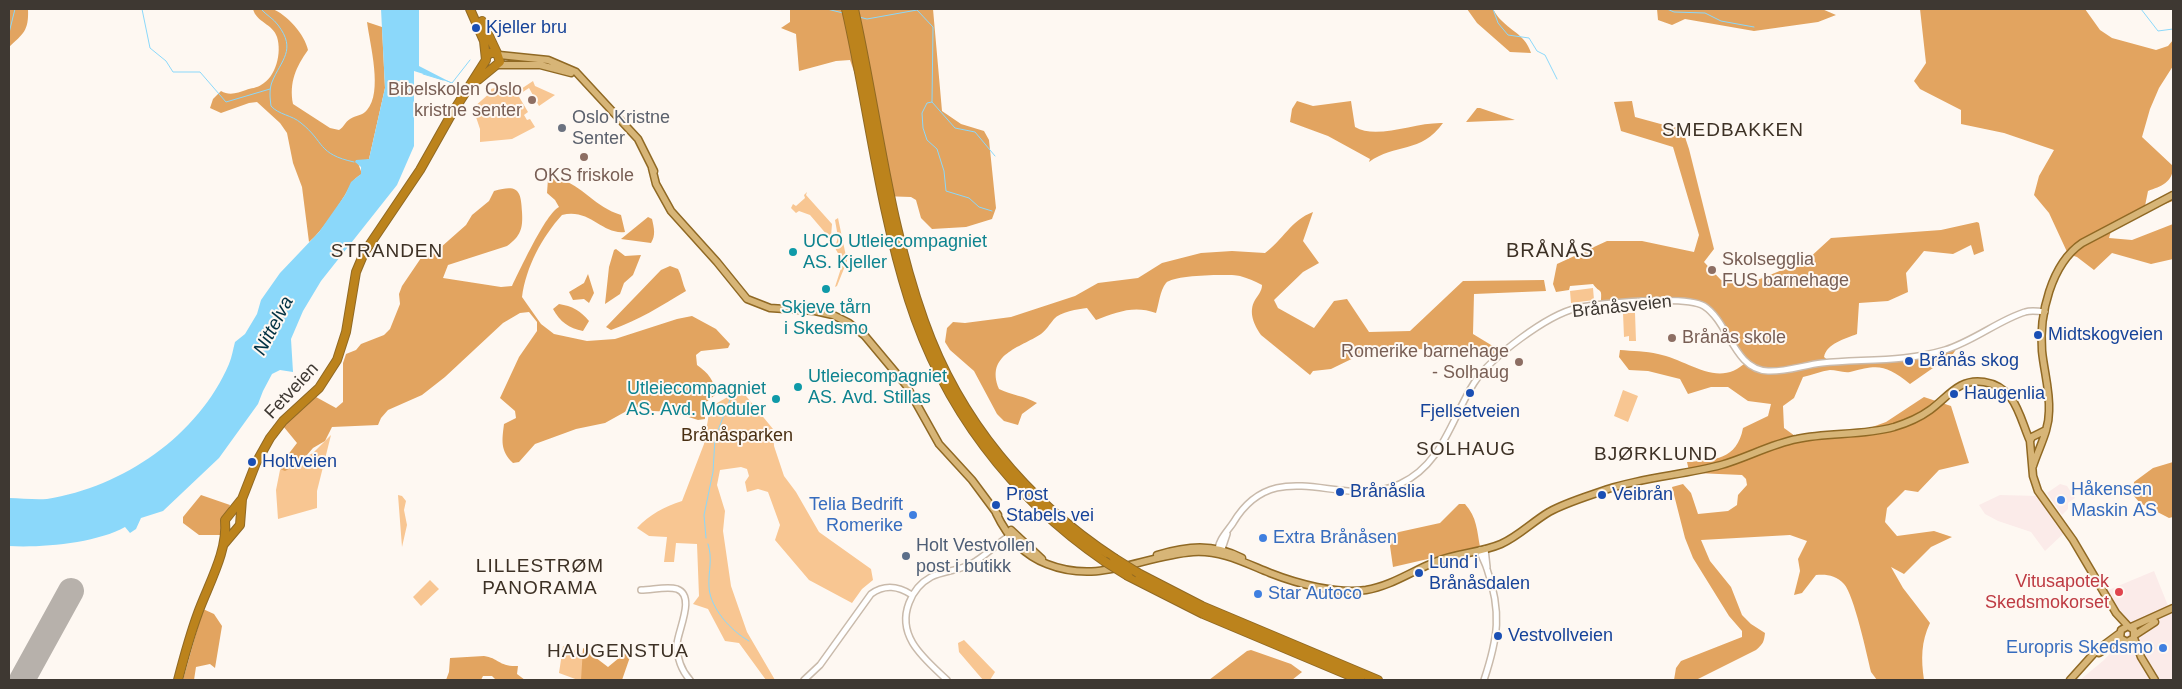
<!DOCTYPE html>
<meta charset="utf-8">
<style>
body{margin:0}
#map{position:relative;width:2182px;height:689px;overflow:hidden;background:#fef8f2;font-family:Arial,sans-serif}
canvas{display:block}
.frame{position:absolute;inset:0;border:10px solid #3e3832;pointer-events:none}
</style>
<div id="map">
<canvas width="2182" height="689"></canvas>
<div class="frame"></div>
</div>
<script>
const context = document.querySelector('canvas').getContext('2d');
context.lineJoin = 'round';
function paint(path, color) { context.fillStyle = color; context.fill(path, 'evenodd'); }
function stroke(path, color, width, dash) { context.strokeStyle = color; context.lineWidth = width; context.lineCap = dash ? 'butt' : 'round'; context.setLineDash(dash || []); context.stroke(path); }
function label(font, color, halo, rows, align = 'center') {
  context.font = font + ' Arial,sans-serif'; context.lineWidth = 4; context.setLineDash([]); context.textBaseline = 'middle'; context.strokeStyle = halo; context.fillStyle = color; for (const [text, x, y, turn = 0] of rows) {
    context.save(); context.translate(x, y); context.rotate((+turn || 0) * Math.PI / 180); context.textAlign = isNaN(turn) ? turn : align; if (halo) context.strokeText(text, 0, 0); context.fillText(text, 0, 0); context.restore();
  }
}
paint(new Path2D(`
 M 2060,484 L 2067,486 L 2075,498 L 2068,503 L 2068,509 L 2062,515 L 2047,493 Z
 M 2000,495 L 2038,496 L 2063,530 L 2063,534 L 2045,551 L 2031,532 L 1998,521 L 1985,514 L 1979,505 Z
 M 2154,571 L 2173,618 L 2173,678 L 2170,680 L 2080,680 L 2104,660 L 2128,634 L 2106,591 Z`), '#fbebe9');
paint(new Path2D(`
 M 533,81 L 535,86 L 555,95 L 539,106 L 529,88 L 518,95 L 528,112 L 524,115 L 527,120 L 530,119 L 535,127 L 512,139 L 480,142 L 480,129 L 473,108 L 491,92 L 491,89 L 509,84 L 515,93 Z
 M 807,192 L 806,195 L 832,224 L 831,237 L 828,236 L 810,215 L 799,211 L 796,213 L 791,208 L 793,204 L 796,206 L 805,198 L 804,195 Z
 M 838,218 L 847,261 L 837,286 L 835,287 L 843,262 L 835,248 L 838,237 L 835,220 Z
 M 1593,288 L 1594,300 L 1571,303 L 1570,291 Z
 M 1623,313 L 1635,313 L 1636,341 L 1629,341 L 1629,336 L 1624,337 Z
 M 1623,390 L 1638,396 L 1628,422 L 1614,416 Z
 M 733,394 L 746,396 L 773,429 L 774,446 L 784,476 L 796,492 L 819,532 L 871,569 L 873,580 L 862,589 L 852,603 L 809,580 L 775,540 L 780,525 L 768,492 L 758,489 L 747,492 L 745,482 L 749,476 L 747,469 L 741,467 L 720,470 L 717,485 L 725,511 L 723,531 L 731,586 L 747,632 L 775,680 L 766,680 L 739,643 L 725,641 L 708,609 L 693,604 L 699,596 L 697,544 L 676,543 L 674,562 L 664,562 L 667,537 L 649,536 L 637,528 C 650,514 664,507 682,501 L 704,444 L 710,407 Z
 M 331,435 L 317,491 L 317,508 L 278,519 L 276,490 L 280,470 L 313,453 Z
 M 398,495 L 402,496 L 406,501 L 404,510 L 407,525 L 402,547 Z
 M 430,580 L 439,589 L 421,606 L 413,597 Z
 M 964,640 L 995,672 L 990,680 L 983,680 L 959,652 L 958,643 Z
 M 563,646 L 586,655 L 584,680 L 578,680 L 559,673 Z`), '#f8c692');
paint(new Path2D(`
 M 9,9 L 28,9 C 29,31 23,34 9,47 Z
 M 253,9 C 259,9 266,8 272,9 C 287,14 305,35 308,50 C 296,67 289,82 293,104 L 330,128 L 339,130 C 344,127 345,122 350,119 C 356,115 362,116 367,110 C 383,92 370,45 367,22 L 382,27 L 385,88 L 369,159 L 358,163 L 362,174 C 352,179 350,187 345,195 C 335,211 323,230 309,242 L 302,187 L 293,163 L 287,133 L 280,123 L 257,102 L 249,103 L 221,113 L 210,108 L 213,99 L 221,91 C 229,96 238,93 246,90 C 251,88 257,88 261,85 C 276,77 282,53 277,37 C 273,24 256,22 253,9 Z
 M 790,9 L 933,9 L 942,111 L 961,124 L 984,131 L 989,140 L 996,208 L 992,219 L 966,227 L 932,229 L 921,218 L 916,200 L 911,197 L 881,196 L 858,83 L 850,60 L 836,61 L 799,71 L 796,34 L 781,28 L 790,22 Z
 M 1467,9 L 1493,9 C 1503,29 1525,32 1531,53 L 1510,52 L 1477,23 Z
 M 1657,9 L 1822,9 L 1836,15 L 1818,22 L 1754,31 L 1685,19 L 1672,25 L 1658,20 Z
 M 1920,9 L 2085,9 L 2100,30 L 2112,38 L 2156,50 L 2168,46 L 2173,40 L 2173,66 L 2159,88 L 2150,109 L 2142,137 L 2173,166 C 2173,183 2161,186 2148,191 L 2145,206 L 2173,195 L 2173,201 L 2151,209 L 2111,231 L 2109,238 L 2132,240 L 2173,224 L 2173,259 L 2151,264 L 2112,253 L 2094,270 L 2077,257 L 2068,254 L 2049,213 L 2034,195 L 2039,176 L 2054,150 L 2004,133 L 1961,124 L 1961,110 L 1920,89 L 1914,81 L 1926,63 Z
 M 1297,101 L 1313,106 L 1351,101 L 1355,127 C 1377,140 1415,122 1443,123 C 1421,154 1395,143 1369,162 L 1370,159 L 1328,136 L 1290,122 L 1292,109 Z
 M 1632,101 L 1635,117 L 1668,126 L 1682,128 L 1689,149 L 1714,249 L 1704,262 L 1721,280 L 1745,285 L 1807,260 L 1831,238 L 1941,230 L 1977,222 L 1979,223 L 1984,251 L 1974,255 L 1971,245 L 1953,254 L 1924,251 L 1906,273 L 1908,292 L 1888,301 L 1859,303 L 1857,334 C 1845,339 1827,343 1824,357 L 1829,361 L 1919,356 L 1960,343 L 1953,354 L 1910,384 C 1886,365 1879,364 1850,372 C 1843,373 1836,370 1830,370 C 1821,371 1812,375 1803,377 L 1794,398 L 1783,406 L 1784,428 L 1795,436 L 1864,430 L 1886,422 L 1924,397 L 1951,406 L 1969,463 L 1939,470 L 1918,492 L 1905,490 L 1887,508 L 1885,522 L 1897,536 L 1934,531 L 1952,537 L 1931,547 L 1904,574 L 1891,567 L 1903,588 L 1930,623 C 1921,642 1921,659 1924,680 L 1877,680 L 1871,672 C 1867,655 1854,595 1844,584 C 1836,575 1826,574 1816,575 L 1802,593 L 1794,595 L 1800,571 L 1798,559 L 1807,541 L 1790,535 L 1701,540 L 1710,561 L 1731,587 L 1742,615 L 1751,624 L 1765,633 C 1764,642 1763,644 1756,650 L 1696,680 L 1674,680 L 1676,668 L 1681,661 L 1742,637 L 1742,631 L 1729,616 L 1693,558 L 1685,538 L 1672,487 L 1683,484 L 1691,493 L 1698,514 L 1728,511 L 1737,505 L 1738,495 L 1747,485 L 1746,479 L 1742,475 L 1696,473 L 1689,471 L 1687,462 C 1714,460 1737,460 1743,428 L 1768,416 L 1771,404 L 1748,401 L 1728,387 L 1711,387 L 1688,394 L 1680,379 L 1648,371 L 1629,370 L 1619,357 L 1620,350 C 1632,351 1646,351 1658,354 C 1689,360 1719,390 1747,361 L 1724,324 L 1701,303 L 1674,298 L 1640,302 L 1615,300 L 1601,301 C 1602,287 1600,294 1593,284 L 1570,286 L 1569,290 L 1556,292 L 1553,284 L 1557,264 L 1607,241 L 1642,241 L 1694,252 L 1699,235 L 1673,147 L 1621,131 L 1614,102 Z
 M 1477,108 L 1480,108 L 1515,120 L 1466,122 Z
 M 558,178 C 583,186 595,207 621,215 L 625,232 C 602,235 590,208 562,215 C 542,237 526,267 522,297 L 541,324 L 554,334 L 587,341 L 615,339 L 677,319 L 692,316 L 716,329 L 730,344 L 728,348 L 701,351 L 696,355 L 697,365 C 708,373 715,380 715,395 L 705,403 L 705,419 L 698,420 L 673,412 L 653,411 L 639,407 L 632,408 L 605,423 L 576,429 L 535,444 L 519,462 L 513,463 C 500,451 502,440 504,424 L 516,418 L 515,411 L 500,398 L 519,357 L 537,331 L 537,322 L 529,312 L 520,313 L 503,323 L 445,377 L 422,395 L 388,410 L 381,418 L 378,425 L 332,427 L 325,441 L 313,448 L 300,463 L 285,471 L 280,469 L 287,456 L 297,443 L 283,426 L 316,397 L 336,408 L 343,402 L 343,363 L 346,354 L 356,350 L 361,344 L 384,335 L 390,329 L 400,304 L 399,294 L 402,286 L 421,258 L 440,248 L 466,225 L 472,215 L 489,201 L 494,191 C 518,184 521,190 522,212 C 523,228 521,236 507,246 L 448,265 L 443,278 L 501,287 L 512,286 C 520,270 546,213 559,207 L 555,200 L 547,193 L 548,179 Z
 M 1313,212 L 1303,241 L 1319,263 L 1303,272 L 1274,300 L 1278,308 L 1314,328 L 1334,301 L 1347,299 L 1369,332 L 1410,331 L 1463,281 L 1544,280 L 1546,291 L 1474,294 L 1473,334 L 1501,351 L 1491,360 L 1476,348 L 1370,350 L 1331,369 L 1313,371 L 1310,375 L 1261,335 C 1254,325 1248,312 1255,300 C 1258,295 1262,291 1262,285 C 1255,281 1247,278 1240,276 C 1227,274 1174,275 1166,283 C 1160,290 1159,304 1156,313 C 1134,305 1117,312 1096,320 L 1087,308 C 1078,309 1060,312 1054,319 C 1049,325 1047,329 1041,334 C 1020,348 985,354 999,389 C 1011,395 1025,396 1037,403 L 1022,414 L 1018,425 L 1004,421 L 997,414 L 974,371 L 950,350 L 945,342 L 947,328 L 953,322 L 965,323 L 1011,317 L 1075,296 L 1098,283 L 1138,278 L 1162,263 L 1201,253 L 1232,251 L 1265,253 C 1283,240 1291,220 1313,212 Z
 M 648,217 L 652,219 C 654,228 656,235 651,243 L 621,239 Z
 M 616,249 L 625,256 L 641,255 L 633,275 L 624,283 L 620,294 L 605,304 L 609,267 L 614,250 Z
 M 670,266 L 678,269 C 682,276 682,283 686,291 C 661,306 639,320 611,330 L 606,327 L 661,270 Z
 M 588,274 L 594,293 L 589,303 L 584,299 L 573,300 L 569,292 L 584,283 Z
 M 559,304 C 572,306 581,311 589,321 L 583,331 C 569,328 560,322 553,309 Z
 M 2173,462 L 2173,517 L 2169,518 L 2140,503 L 2133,495 L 2134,482 L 2153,468 Z
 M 201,495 L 230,505 L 221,535 L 199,535 L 183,523 L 183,517 Z
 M 1459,504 L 1465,504 C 1477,517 1477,531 1480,547 L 1393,567 L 1390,546 L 1393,535 L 1399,532 L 1440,523 Z
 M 203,609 L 214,614 L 222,626 L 215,668 L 210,664 L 196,667 L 194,680 L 183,680 Z
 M 583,648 L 608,667 L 625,653 L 630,657 L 622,680 L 581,680 Z
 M 1251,650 L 1291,664 L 1302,672 L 1292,680 L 1209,680 L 1247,651 Z
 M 484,656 C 499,658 499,667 518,666 L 517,674 L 525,680 L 496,680 L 492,676 L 483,676 L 481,680 L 446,680 L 449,672 L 450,658 Z`), '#e2a460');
paint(new Path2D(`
 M 381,9 L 419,9 L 419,66 L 452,83 L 414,71 L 414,146 L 397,185 L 321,281 L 303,311 L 291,339 L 293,372 L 280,370 L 272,374 L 263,391 L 258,404 L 219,458 L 163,511 L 141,518 L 136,529 L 130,533 L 125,527 C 97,543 41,548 9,546 L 9,498 C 21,498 34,500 47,499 C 123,487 198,436 229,364 C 232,357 233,349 235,342 L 245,334 L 257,314 L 261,300 L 280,273 L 319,232 L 345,195 L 351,182 L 361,174 L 361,167 L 355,162 L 356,160 L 369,159 L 385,88 Z`), '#8bd8fa');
stroke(new Path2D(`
 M 142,9 L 150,48 L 166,61 L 173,72 L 200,72 L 226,102 L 270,89
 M 261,9 C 266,15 274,19 278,25 C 297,50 281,60 272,82 C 269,90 270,98 271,106 C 279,115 292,115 301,123 C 325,142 317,154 354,162
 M 827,9 L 843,13
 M 1493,9 L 1498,23 L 1508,35 L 1529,38 L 1537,51 L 1545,55 L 1557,79
 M 1667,9 L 1674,12 L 1705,13 L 1721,21 L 1754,27
 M 2141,9 L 2158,31 L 2173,29
 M 859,17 L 867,19 L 917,10 L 933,27 L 932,102 L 927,103 L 922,113 L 923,128 L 927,140 L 937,149 L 944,171 L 946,191 L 969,198 L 979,207 L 992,211
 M 9,33 L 15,9
 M 423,74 L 443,80
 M 447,81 L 452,83 L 470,60
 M 932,102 L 955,128 L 975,132 L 995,156
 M 706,538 L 704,515 L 713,472 L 715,438 L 731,397
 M 708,544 C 713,559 708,572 709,587 C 710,608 731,631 749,641`), '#8bd8fa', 1);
stroke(new Path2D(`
 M 22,680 L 71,591`), '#b7b1ab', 26);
const minor = new Path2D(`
 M 999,546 L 1010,541 L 1014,536
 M 1485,549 L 1487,567
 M 1480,550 C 1481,557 1485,562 1487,569 C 1502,612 1498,638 1484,680
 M 1221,552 L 1227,534
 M 1218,553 C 1217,541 1227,532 1233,523 C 1276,451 1341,511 1400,484 C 1443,464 1451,419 1474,383 C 1491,357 1547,315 1577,308 C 1600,303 1686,295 1704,306 C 1729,322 1734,370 1768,371 C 1786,372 1804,365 1822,363 C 1863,359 1905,362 1945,350 C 1974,341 1999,320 2025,312 C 2031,310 2038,311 2045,312
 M 641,590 C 652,590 667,586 677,589 C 696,596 678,630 677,644 C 677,657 681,670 690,680
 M 804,680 L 820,665 L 871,594 C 885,584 898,586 912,595
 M 947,680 C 925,659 896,637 909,603 C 913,592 920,583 931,577 C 943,571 958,571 971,564 C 986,556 997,543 1011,535`);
const major = new Path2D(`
 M 499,55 L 548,60 L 576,72 L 638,139 L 654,171
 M 499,65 L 540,65 L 571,73
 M 652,168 L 656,184 L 671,211 L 717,262 L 747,299 L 770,308 L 815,311 L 833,315 L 849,323 L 865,336 L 906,385 L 939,444 L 972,480 L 998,515
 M 2046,430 L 2032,437 L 2030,441 L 2033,476 L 2038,491 L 2073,540 L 2116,613 L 2128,626 L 2134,630 L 2134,638 L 2141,657 L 2155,680
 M 2033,466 C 2039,447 2049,431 2049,411 C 2050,391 2044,371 2042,351 C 2039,315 2051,264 2082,243 L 2173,195
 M 996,513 C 1007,536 1023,555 1047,564 C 1100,585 1141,556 1193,552 C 1221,550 1245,563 1270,573 C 1298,584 1336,594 1366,590 C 1391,586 1412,571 1435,562 C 1456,553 1480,553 1501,544 C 1519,536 1532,522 1549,512 C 1567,502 1589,496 1608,489 C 1645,477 1683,475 1721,465 C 1746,458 1771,444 1797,439 C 1829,432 1862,436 1894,427 C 1907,423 1919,418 1930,410 C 1948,397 1959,378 1984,382 C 2016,387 2019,416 2030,441
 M 1011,530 L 1042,559
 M 1157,555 C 1187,546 1213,543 1242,558
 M 2128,626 L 2121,630 L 2120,638 L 2127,642 L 2134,638
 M 2131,627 L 2173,608
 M 2135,635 L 2155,622
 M 2099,653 L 2113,644 L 2124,641
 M 2070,680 L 2097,650 L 2120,633`);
const highway = new Path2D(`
 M 846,9 C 868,105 879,206 909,300 C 943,407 1011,497 1104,561
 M 854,9 C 877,112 888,221 924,321 C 959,420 1027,501 1114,558
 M 482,21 L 497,53
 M 478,80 L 500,62 L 497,53 L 490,53 L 487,56
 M 224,544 L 240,525 L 242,499 L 256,463 L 270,438 L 283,421 L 319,388 L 337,360 L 346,332 L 356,272 L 364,253 L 420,170 L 451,115 L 486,60 L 484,41 L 470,9
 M 1138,573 L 1202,606 L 1378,680
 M 1128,576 L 1203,614 L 1360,680
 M 178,680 C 184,657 190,635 198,613 C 209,583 228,551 225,520 L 241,500`);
stroke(minor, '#c9baab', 8);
stroke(major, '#906924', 9);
stroke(highway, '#906924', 10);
stroke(minor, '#fff', 5);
stroke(major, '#d7b577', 6);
stroke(highway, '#bc831c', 8);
const highwayBridge = new Path2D(`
 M 1114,558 L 1138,573
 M 1104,561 L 1128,576`);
stroke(highwayBridge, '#906924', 10, []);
stroke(highwayBridge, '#bc831c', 8);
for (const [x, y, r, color] of [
 [476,28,5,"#1a4fb4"],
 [532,100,5,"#8d6e63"],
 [562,128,5,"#6b7280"],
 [584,157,5,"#8d6e63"],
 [793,252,5,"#0f9aa8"],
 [1712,270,5,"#8d6e63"],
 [826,289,5,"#0f9aa8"],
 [2038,335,5,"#1a4fb4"],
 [1672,338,5,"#8d6e63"],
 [1909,361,5,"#1a4fb4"],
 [1519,362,5,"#8d6e63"],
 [798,387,5,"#0f9aa8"],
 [1470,393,5,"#1a4fb4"],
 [1954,394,5,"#1a4fb4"],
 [776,399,5,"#0f9aa8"],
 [252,462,5,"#1a4fb4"],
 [1340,492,5,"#1a4fb4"],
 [1602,495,5,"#1a4fb4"],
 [2061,500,5,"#3f7fe0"],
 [996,505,5,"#1a4fb4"],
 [913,515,5,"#3f7fe0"],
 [1263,538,5,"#3f7fe0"],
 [906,556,5,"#5c6f8a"],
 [1419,573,5,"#1a4fb4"],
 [2119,592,5,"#e0444e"],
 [1258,594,5,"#3f7fe0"],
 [1498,636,5,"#1a4fb4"],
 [2163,648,5,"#3f7fe0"]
]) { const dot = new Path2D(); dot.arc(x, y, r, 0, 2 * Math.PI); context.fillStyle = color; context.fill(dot); stroke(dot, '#fef8f2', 2); }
label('18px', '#164399', '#fef8f2', [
 ["Kjeller bru",486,28],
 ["Midtskogveien",2048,335],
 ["Brånås skog",1919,361],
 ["Haugenlia",1964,394],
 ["Fjellsetveien",1470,412,"center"],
 ["Holtveien",262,462],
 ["Brånåslia",1350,492],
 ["Prost",1006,495],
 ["Stabels vei",1006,516],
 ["Veibrån",1612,495],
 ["Lund i",1429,563],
 ["Brånåsdalen",1429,584],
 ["Vestvollveien",1508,636]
], 'left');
label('18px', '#785e54', '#fef8f2', [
 ["Bibelskolen Oslo",522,90],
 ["kristne senter",522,111],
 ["OKS friskole",584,176,"center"],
 ["Skolsegglia",1722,260,"left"],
 ["FUS barnehage",1722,281,"left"],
 ["Brånås skole",1682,338,"left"],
 ["Romerike barnehage",1509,352],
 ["- Solhaug",1509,373]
], 'right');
label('18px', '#5b616d', '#fef8f2', [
 ["Oslo Kristne",572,118],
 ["Senter",572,139]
], 'left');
label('18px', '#0d838f', '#fef8f2', [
 ["UCO Utleiecompagniet",803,242],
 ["AS. Kjeller",803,263],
 ["Skjeve tårn",826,308,"center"],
 ["i Skedsmo",826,329,"center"],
 ["Utleiecompagniet",808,377],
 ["AS. Avd. Stillas",808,398],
 ["Utleiecompagniet",766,389,"right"],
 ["AS. Avd. Moduler",766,410,"right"]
], 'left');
label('18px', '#3e3832', '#fef8f2', [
 ["Brånåsveien",1622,307,-6],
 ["Fetveien",292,391,-47]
]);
label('18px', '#492f12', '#fef8f2', [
 ["Brånåsparken",737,436]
]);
label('18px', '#366cbe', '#fef8f2', [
 ["Håkensen",2071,490],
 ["Maskin AS",2071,511],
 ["Telia Bedrift",903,505,"right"],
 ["Romerike",903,526,"right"],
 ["Extra Brånåsen",1273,538],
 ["Star Autoco",1268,594],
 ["Europris Skedsmo",2153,648,"right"]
], 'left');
label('18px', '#4e5e75', '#fef8f2', [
 ["Holt Vestvollen",916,546],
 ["post i butikk",916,567]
], 'left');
label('18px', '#be3a42', '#fef8f2', [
 ["Vitusapotek",2109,582],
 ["Skedsmokorset",2109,603]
], 'right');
context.letterSpacing = '1px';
label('19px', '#3d3125', '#fef8f2', [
 ["SMEDBAKKEN",1733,131],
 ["STRANDEN",387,252],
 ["SOLHAUG",1466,450],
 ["BJØRKLUND",1656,455],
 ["LILLESTRØM",540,567],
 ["PANORAMA",540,589],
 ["HAUGENSTUA",618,652]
]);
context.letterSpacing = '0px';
label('italic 19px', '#003142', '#fef8f2', [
 ["Nittelva",274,326,-62]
]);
context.letterSpacing = '1px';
label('20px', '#3d3125', '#fef8f2', [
 ["BRÅNÅS",1550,251]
]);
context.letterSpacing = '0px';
</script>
